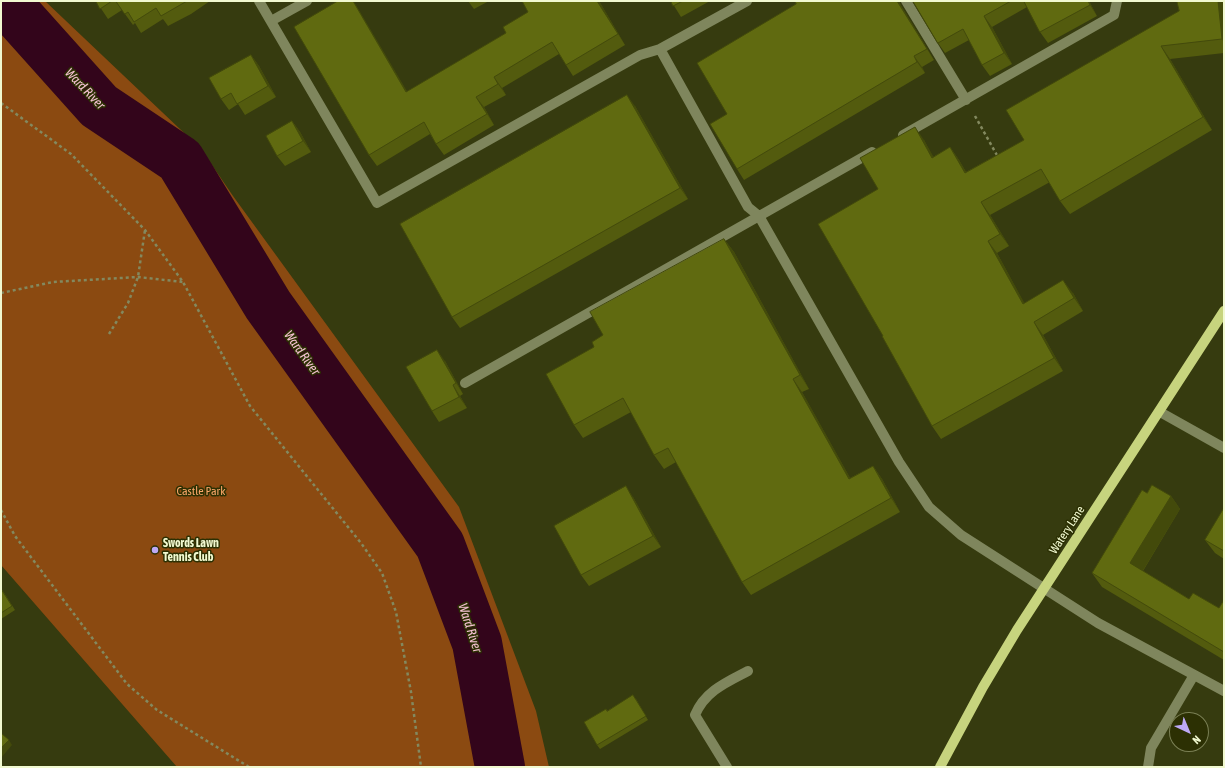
<!DOCTYPE html>
<style>
body{margin:0}
#map{position:relative;width:1225px;height:768px;overflow:hidden;background:#363b0f;font-family:"Asap Condensed",sans-serif}
canvas{display:block}
.frame{position:absolute;inset:0;border:2px solid #f1f9d0;pointer-events:none}
.north{position:absolute;left:1169px;top:712px;width:40px;height:40px;box-sizing:border-box;background:#2c3003;border:1px solid #7b8055;border-radius:50%;rotate:136deg;font-size:11px;font-weight:700;line-height:16px;text-align:center;color:#f1f9d0}
.north::after{content:'';display:block;margin:auto;width:14px;height:18px;background:#bda9f5;clip-path:polygon(50% 0,100% 100%,50% 72%,0 100%)}
</style>
<div id="map">
<canvas width="1225" height="768"></canvas>
<div class="frame"></div>
<div class="north">N</div>
</div>
<script>
const context = document.querySelector('canvas').getContext('2d');
context.lineJoin = 'round';
function paint(path, color) { context.fillStyle = color; context.fill(path, 'evenodd'); }
function stroke(path, color, width, dash) { context.strokeStyle = color; context.lineWidth = width; context.lineCap = dash ? 'butt' : 'round'; context.setLineDash(dash || []); context.stroke(path); }
function label(font, color, halo, rows, align = 'center') {
  context.font = font + ' "Asap Condensed",sans-serif'; context.lineWidth = 3; context.setLineDash([]); context.textBaseline = 'middle'; context.strokeStyle = halo; context.fillStyle = color; for (const [text, x, y, turn = 0] of rows) {
    context.save(); context.translate(x, y); context.rotate((+turn || 0) * Math.PI / 180); context.textAlign = isNaN(turn) ? turn : align; if (halo) context.strokeText(text, 0, 0); context.fillText(text, 0, 0); context.restore();
  }
}
paint(new Path2D(`
 M 1,1 L 45,1 L 201,149 L 233,196 L 459,507 L 536,711 L 549,767 L 177,767 L 1,565 Z`), '#8b4a11');
stroke(new Path2D(`
 M 5,1 L 99,106 L 180,160 L 268,305 L 440,545 L 477,643 L 500,767`), '#33051b', 50);
stroke(new Path2D(`
 M 1,103 L 71,154 L 145,230 L 183,282 L 250,406 L 361,543 L 382,573 L 396,612 L 411,692 L 421,767
 M 975,116 L 998,157
 M 1,293 L 53,282 L 138,277 L 183,282
 M 109,334 L 128,303 L 138,277 L 145,230
 M 1,510 L 15,536 L 127,684 L 157,710 L 249,767`), '#83895f', 2.5, [3, 3]);
stroke(new Path2D(`
 M 259,1 L 377,203 L 640,55 L 660,49 L 748,207 L 759,216 L 899,462 L 929,507 L 961,535 L 1098,623 L 1224,691
 M 906,1 L 966,100
 M 271,21 L 307,1
 M 660,49 L 747,1
 M 903,135 L 1114,15 L 1117,1
 M 465,383 L 872,152
 M 1160,412 L 1224,448
 M 727,767 L 695,715 C 705,691 727,682 748,671
 M 1148,767 L 1151,748 L 1194,675`), '#7f865d', 10);
stroke(new Path2D(`
 M 940,767 L 983,687 L 1017,630 L 1224,311`), '#c7d47e', 10);
paint(new Path2D(`
 M 96,1 L 210,1 L 191,14 L 168,26 L 163,19 L 141,33 L 135,23 L 133,25 L 122,10 L 108,19 Z
 M 338,1 L 353,1 L 407,92 L 506,33 L 528,12 L 599,1 L 625,45 L 573,76 L 559,54 L 502,88 L 506,95 L 484,107 L 494,125 L 444,155 L 436,144 L 430,134 L 377,166 L 369,155 Z
 M 468,1 L 489,1 L 474,9 Z
 M 671,1 L 710,1 L 681,17 Z
 M 795,1 L 900,1 L 900,4 L 934,60 L 922,67 L 925,73 L 744,180 L 737,169 L 727,114 L 796,4 Z
 M 913,1 L 1089,1 L 1097,16 L 1048,43 L 1040,32 L 1027,7 L 992,27 L 1012,64 L 990,76 L 982,65 L 969,40 L 945,53 L 938,43 Z
 M 1224,1 L 1224,53 L 1170,59 L 1212,130 L 1070,214 L 1060,201 L 1050,182 L 990,215 L 1009,246 L 997,253 L 1024,303 L 1073,293 L 1083,311 L 1043,335 L 1063,371 L 941,439 L 932,426 L 883,336 L 878,189 L 924,140 L 933,157 L 950,147 L 959,160 L 966,172 L 1024,140 Z
 M 251,55 L 259,66 L 276,97 L 245,115 L 238,104 L 229,110 L 221,99 Z
 M 635,106 L 688,199 L 460,328 L 452,317 Z
 M 292,121 L 300,132 L 311,152 L 285,166 L 277,156 Z
 M 724,239 L 734,252 L 809,389 L 802,392 L 850,478 L 873,466 L 882,479 L 900,512 L 751,595 L 742,582 L 676,462 L 664,469 L 654,455 L 631,412 L 583,438 L 574,425 L 594,347 L 603,335 Z
 M 445,361 L 463,394 L 460,396 L 467,408 L 439,422 L 432,411 Z
 M 1147,493 L 1171,496 L 1180,509 L 1143,571 L 1189,599 L 1219,608 L 1224,600 L 1224,660 L 1102,587 L 1092,573 Z
 M 633,497 L 661,547 L 589,586 L 581,575 Z
 M 1224,508 L 1224,559 L 1215,553 L 1205,540 Z
 M 1,588 L 15,610 L 1,619 Z
 M 636,699 L 648,720 L 600,749 L 597,745 L 607,711 Z`), '#535b0e');
paint(new Path2D(`
 M 353,1 L 356,5 L 414,103 L 406,92 Z
 M 597,1 L 599,1 L 625,45 Z
 M 897,1 L 900,1 L 900,4 L 934,60 L 927,49 Z
 M 1088,1 L 1089,1 L 1097,16 L 1090,5 Z
 M 1218,1 L 1224,1 L 1224,43 L 1222,39 Z
 M 984,16 L 992,27 L 1012,64 L 1004,53 Z
 M 1161,46 L 1170,59 L 1212,130 L 1203,117 Z
 M 251,55 L 259,66 L 276,97 L 268,86 Z
 M 914,56 L 922,67 L 925,73 L 917,62 Z
 M 494,77 L 502,88 L 506,95 L 498,84 Z
 M 627,95 L 635,106 L 688,199 L 680,188 Z
 M 476,97 L 484,107 L 494,125 L 487,114 Z
 M 292,121 L 300,132 L 311,152 L 303,141 Z
 M 915,127 L 924,140 L 941,170 L 932,158 Z
 M 950,147 L 959,160 L 974,186 L 965,173 Z
 M 981,202 L 990,215 L 1009,246 L 1000,234 Z
 M 724,239 L 734,252 L 809,389 L 800,375 Z
 M 988,241 L 997,253 L 1032,317 L 1023,304 Z
 M 1063,280 L 1073,293 L 1083,311 L 1074,298 Z
 M 1034,322 L 1043,335 L 1063,371 L 1054,358 Z
 M 437,350 L 445,361 L 463,394 L 456,383 Z
 M 793,379 L 802,392 L 858,492 L 849,479 Z
 M 453,385 L 460,396 L 467,408 L 459,397 Z
 M 873,466 L 882,479 L 900,512 L 891,498 Z
 M 626,486 L 633,497 L 661,547 L 653,536 Z
 M 1171,496 L 1180,509 L 1139,577 L 1130,563 Z
 M 9,740 L 12,745 L 1,758 L 1,748 Z`), '#434a0b');
const building = new Path2D(`
 M 96,1 L 112,1 L 100,9 Z
 M 116,1 L 187,1 L 161,16 L 156,8 L 134,22 L 128,12 L 125,14 Z
 M 338,1 L 353,1 L 406,92 L 506,33 L 503,27 L 528,12 L 522,1 L 597,1 L 618,34 L 566,65 L 552,42 L 494,77 L 498,84 L 476,97 L 487,114 L 436,144 L 424,122 L 369,155 L 294,27 Z
 M 671,1 L 683,1 L 673,6 Z
 M 795,1 L 897,1 L 927,49 L 914,56 L 917,62 L 737,169 L 710,124 L 727,114 L 697,63 L 796,4 Z
 M 913,1 L 1011,1 L 984,16 L 1004,53 L 982,65 L 963,29 L 938,43 Z
 M 1024,1 L 1088,1 L 1090,5 L 1040,32 Z
 M 1177,1 L 1218,1 L 1222,39 L 1161,46 L 1203,117 L 1060,201 L 1041,169 L 981,202 L 1000,234 L 988,241 L 1023,304 L 1063,280 L 1074,298 L 1034,322 L 1054,358 L 932,426 L 882,336 L 883,336 L 818,224 L 878,189 L 860,158 L 915,127 L 932,158 L 950,147 L 965,173 L 1024,140 L 1006,110 L 1179,11 Z
 M 251,55 L 268,86 L 237,104 L 231,93 L 221,99 L 209,78 Z
 M 627,95 L 680,188 L 452,317 L 400,224 Z
 M 292,121 L 303,141 L 277,156 L 266,136 Z
 M 724,239 L 800,375 L 793,379 L 849,479 L 873,466 L 891,498 L 742,582 L 668,448 L 654,455 L 623,398 L 574,425 L 546,374 L 594,347 L 592,342 L 603,335 L 590,312 Z
 M 437,350 L 456,383 L 453,385 L 459,397 L 432,411 L 406,367 Z
 M 1152,485 L 1171,496 L 1130,563 L 1189,599 L 1193,593 L 1219,608 L 1224,600 L 1224,652 L 1092,573 L 1142,490 L 1147,493 Z
 M 626,486 L 653,536 L 581,575 L 554,526 Z
 M 1224,508 L 1224,551 L 1205,540 Z
 M 1,589 L 12,606 L 1,613 Z
 M 633,695 L 646,716 L 597,745 L 584,722 L 606,709 L 607,711 Z
 M 1,733 L 9,740 L 1,748 Z`);
paint(building, '#606a10');
stroke(building, '#434a0b', 1);
for (const [x, y, r, color] of [
 [155,550,4,"#bda9f5"]
]) { const dot = new Path2D(); dot.arc(x, y, r, 0, 2 * Math.PI); context.fillStyle = color; context.fill(dot); stroke(dot, '#2c3003', 1.5); }
label('12px', '#fda86a', '#2c3003', [
 ["Castle Park",201,491]
]);
label('12px', '#f1f9d0', '#2c3003', [
 ["Watery Lane",1067,530,-57]
]);
label('bold 12px', '#f1f9d0', '#2c3003', [
 ["Swords Lawn",163,543],
 ["Tennis Club",163,557]
], 'left');
label('italic 13px', '#f6c2d4', '#2c3003', [
 ["Ward River",85,89,46],
 ["Ward River",302,353,54],
 ["Ward River",470,628,72]
]);
</script>
